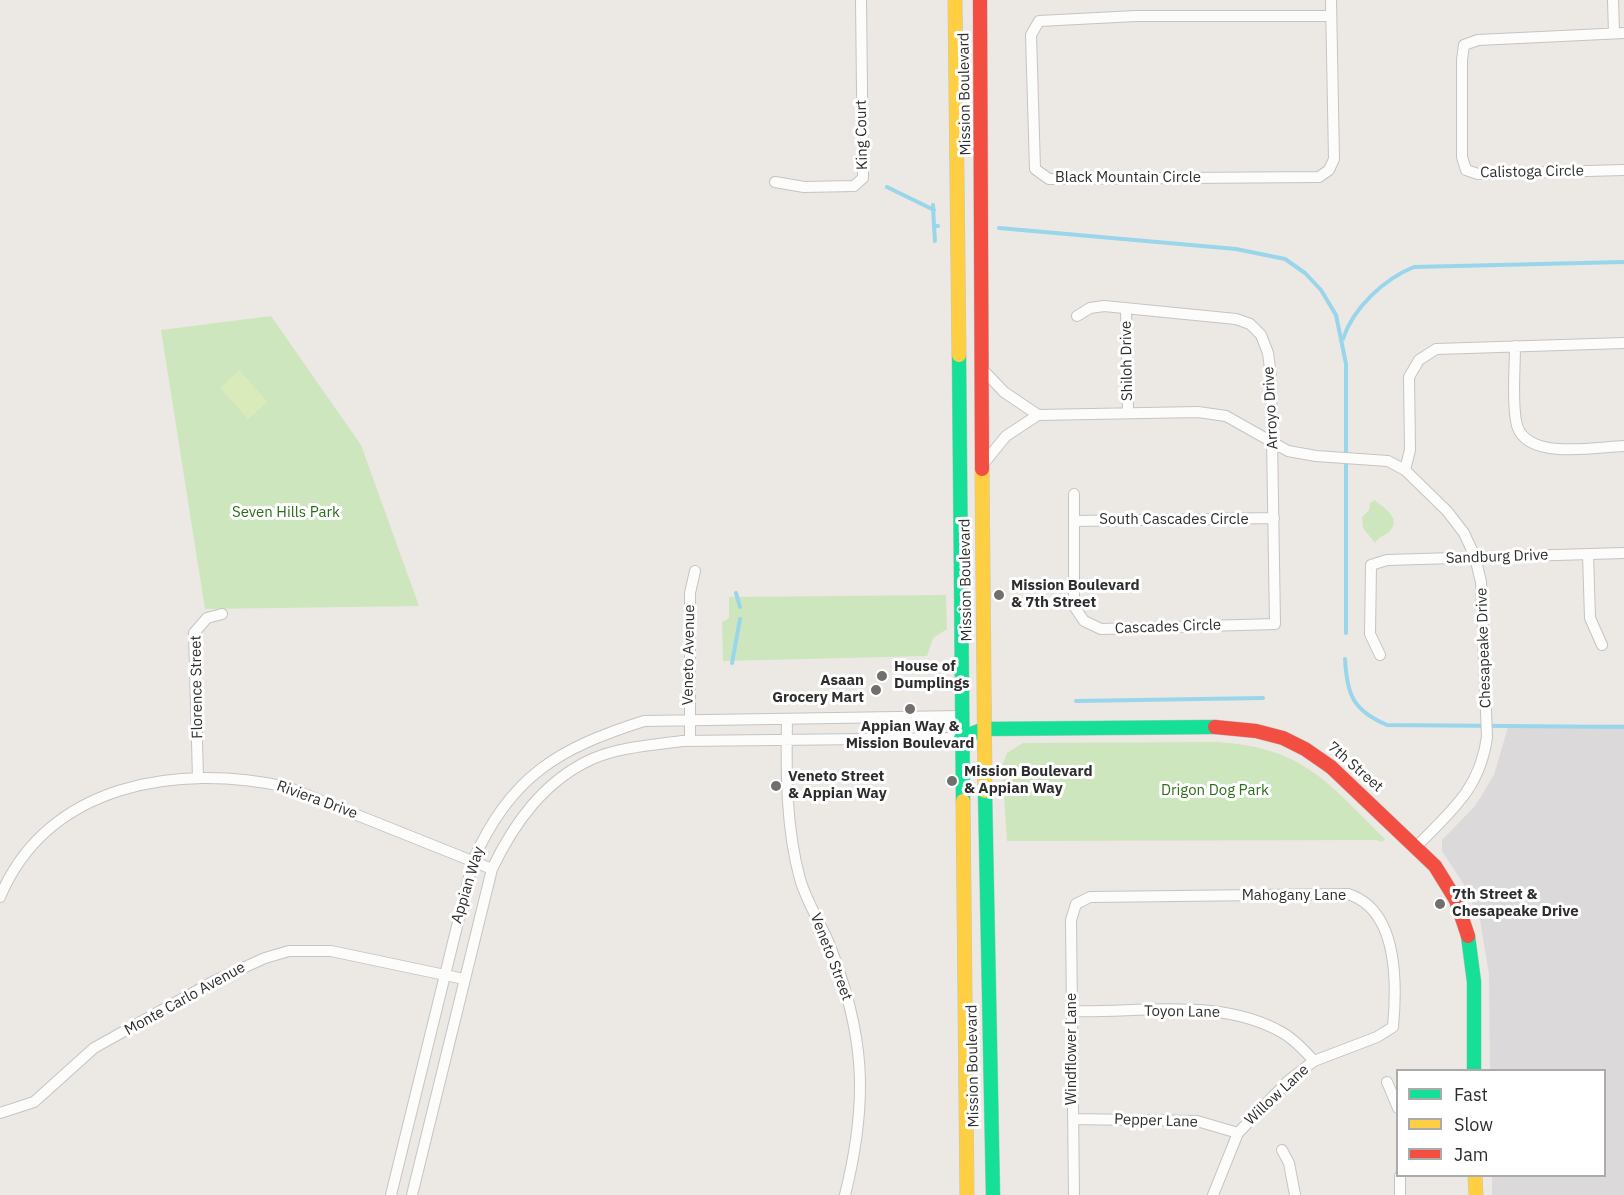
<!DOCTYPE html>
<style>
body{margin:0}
#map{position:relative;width:1624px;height:1195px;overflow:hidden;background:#ece8e4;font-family:"IBM Plex Sans",sans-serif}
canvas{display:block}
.legend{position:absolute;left:1396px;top:1069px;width:210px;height:108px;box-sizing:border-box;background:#fff;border:2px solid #ababab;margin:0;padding:8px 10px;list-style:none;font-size:18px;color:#2e2e2e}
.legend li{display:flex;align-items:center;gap:12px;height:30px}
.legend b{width:30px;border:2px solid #ababab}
</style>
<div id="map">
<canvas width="1624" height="1195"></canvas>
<ul class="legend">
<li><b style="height:8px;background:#16e098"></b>Fast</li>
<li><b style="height:8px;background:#ffcf43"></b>Slow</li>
<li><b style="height:8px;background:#f24e42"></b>Jam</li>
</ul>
</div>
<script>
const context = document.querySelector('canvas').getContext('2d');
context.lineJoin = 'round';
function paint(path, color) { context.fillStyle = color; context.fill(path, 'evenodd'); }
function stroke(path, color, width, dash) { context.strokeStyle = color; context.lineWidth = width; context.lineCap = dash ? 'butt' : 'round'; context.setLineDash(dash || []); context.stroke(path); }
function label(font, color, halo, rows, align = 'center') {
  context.font = font + ' "IBM Plex Sans",sans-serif'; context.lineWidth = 6; context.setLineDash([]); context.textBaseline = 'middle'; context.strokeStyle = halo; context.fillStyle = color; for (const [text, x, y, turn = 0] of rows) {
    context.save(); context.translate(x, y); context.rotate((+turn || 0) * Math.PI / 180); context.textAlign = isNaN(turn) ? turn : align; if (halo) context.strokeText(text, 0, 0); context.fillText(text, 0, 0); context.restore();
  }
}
paint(new Path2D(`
 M 1624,724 L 1624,1195 L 1492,1195 L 1492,1176 L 1604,1176 L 1604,1070 L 1490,1070 L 1489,974 L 1480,920 L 1463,883 L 1442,851 L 1442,840 L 1475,806 L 1494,775 L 1508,727 Z`), '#dcd9db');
paint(new Path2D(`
 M 271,316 L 361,445 L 419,606 L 205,609 L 161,330 Z
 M 1375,500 C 1383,508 1402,517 1390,531 C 1385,536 1379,536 1375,543 L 1363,528 L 1362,517 L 1369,510 L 1370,503 Z
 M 946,595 L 947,629 L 933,638 L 927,656 L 723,661 L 722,622 L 729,618 L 729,597 Z
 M 1218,742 C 1304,748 1327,782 1385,839 L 1382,842 L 1376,840 L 1007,841 L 1002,766 L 1007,753 L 1023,743 Z`), '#cee6be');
paint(new Path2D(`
 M 239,370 L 268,402 L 248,419 L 220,388 Z`), '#d9eabb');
stroke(new Path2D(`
 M 887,187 L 934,210
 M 933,205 L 934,226 L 938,226
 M 934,226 L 935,241
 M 999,228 L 1236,249 L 1285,259 L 1305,273 L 1321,290 L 1336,315 L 1346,364 L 1346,633
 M 1343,339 C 1353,308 1384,279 1414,267 L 1624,262
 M 736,593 L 740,607
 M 1345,659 C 1347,694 1352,710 1387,725 L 1624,727
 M 732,663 L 740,619
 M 1076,701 L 1263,698`), '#99d6ec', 4);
const street = new Path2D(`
 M 1331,0 L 1334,159 L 1329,170 L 1319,177 L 1049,179 L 1035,169 L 1031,35 L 1039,21 L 1136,16 L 1331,16
 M 1613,0 L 1614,33
 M 1624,33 L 1478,40 L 1464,45 L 1462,60 L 1462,157 L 1466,170 L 1478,174 L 1624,170
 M 775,182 L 804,187 L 854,186 L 863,178 L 861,0
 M 1126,309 L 1128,412
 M 1515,346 C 1515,370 1512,398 1516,421 C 1522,462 1594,447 1624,446
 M 983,370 L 1004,392 L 1038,415
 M 984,463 L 1006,436 L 1038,415 L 1198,412 L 1226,416 L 1288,451 L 1316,456 L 1388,461 L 1405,470 L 1447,511 L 1464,533 L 1475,557 L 1481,582 L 1487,737 C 1480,789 1451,811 1416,847
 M 1405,470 L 1410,450 L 1409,377 L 1419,360 L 1436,349 L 1624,343
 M 1074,494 L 1074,606 L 1084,621 L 1101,629 L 1275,624 L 1271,376 L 1268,353 L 1261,335 L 1250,324 L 1236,319 L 1104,306 L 1090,308 L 1077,316
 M 1074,521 L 1274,518
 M 1588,554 L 1590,618 L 1602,645
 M 1380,655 L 1370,634 L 1371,565 L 1387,560 L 1624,553
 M 787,720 C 786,773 786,828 800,879 C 806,900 819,921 828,941 C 865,1033 869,1099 845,1195
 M 690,741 L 690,593 L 695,571
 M 198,778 L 194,633 L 207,618 L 222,614
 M 0,897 C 48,783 178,763 287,787 L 492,869
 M 1072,1011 C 1141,1013 1221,997 1283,1033 C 1295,1040 1305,1051 1314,1061
 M 1387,1082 L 1398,1108
 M 0,1113 L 34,1102 L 94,1048 L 214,981 L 265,958 L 289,951 L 331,951 L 464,979
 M 1073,1119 L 1197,1121 L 1238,1133
 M 1282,1150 L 1289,1163 L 1295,1195
 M 1400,1176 L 1400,1195
 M 391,1195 L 473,861 C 510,776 559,748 644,721 L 961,716
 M 412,1195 L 492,869 C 514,823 544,781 592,759 C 619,747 653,745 682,741 L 961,738
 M 1074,1195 L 1071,920 L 1076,904 L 1090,897 L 1348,894 C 1399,910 1397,984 1393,1027 L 1377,1037 L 1314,1061 L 1288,1081 L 1238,1133 L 1213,1195`);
const fast = new Path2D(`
 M 959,355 L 963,801
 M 961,738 L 984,729 L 1215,727
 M 985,791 L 993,1195
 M 1468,936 L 1474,982 L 1474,1070`);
const slow = new Path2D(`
 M 955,0 L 959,355
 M 982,469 L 985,791
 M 963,801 L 967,1195
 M 1475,1176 L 1476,1195`);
const jam = new Path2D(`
 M 980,0 L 982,469
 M 1215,727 L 1256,731 L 1283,738 L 1305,749 L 1331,767 L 1435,866 L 1456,900 L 1468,936`);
stroke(street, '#c5c4c5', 12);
stroke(fast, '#c5c4c5', 15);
stroke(slow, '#c5c4c5', 15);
stroke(jam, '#c5c4c5', 15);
stroke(street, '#fcfcfb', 10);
stroke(fast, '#16e098', 14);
stroke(slow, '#ffcf43', 14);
stroke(jam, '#f24e42', 14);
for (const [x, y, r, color] of [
 [999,595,6,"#706f6e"],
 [882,676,6,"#706f6e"],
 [876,690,6,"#706f6e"],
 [910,709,6,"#706f6e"],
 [952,781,6,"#706f6e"],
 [776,786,6,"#706f6e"],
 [1440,904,6,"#706f6e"]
]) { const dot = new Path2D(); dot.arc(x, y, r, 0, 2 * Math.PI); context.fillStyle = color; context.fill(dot); stroke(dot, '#fff', 2); }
label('15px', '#2e2e2e', '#fff', [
 ["Mission Boulevard",965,94,-91],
 ["King Court",862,135,-91],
 ["Calistoga Circle",1532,172,-1],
 ["Black Mountain Circle",1128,178],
 ["Shiloh Drive",1127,361,-91],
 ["Arroyo Drive",1271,408,-93],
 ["South Cascades Circle",1174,520],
 ["Sandburg Drive",1497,557,-2],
 ["Mission Boulevard",966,580,-91],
 ["Cascades Circle",1168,627,-2],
 ["Chesapeake Drive",1484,648,-92],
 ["Veneto Avenue",689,655,-89],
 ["Florence Street",197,687,-91],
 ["7th Street",1355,767,41],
 ["Riviera Drive",317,800,20],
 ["Appian Way",468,885,-73],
 ["Mahogany Lane",1294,896],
 ["Veneto Street",831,957,69],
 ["Monte Carlo Avenue",185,999,-29],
 ["Toyon Lane",1182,1012,1],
 ["Windflower Lane",1072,1049,-90],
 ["Mission Boulevard",973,1066,-91],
 ["Willow Lane",1277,1095,-43],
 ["Pepper Lane",1156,1121,2]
]);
label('15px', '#2c6e1b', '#fff', [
 ["Seven Hills Park",286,513],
 ["Drigon Dog Park",1215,791]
]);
label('bold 15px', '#2e2e2e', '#fff', [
 ["Mission Boulevard",1011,586],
 ["& 7th Street",1011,603],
 ["House of",894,667],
 ["Dumplings",894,684],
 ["Asaan",864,681,"right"],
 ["Grocery Mart",864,698,"right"],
 ["Appian Way &",910,727,"center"],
 ["Mission Boulevard",910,744,"center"],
 ["Mission Boulevard",964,772],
 ["& Appian Way",964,789],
 ["Veneto Street",788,777],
 ["& Appian Way",788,794],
 ["7th Street &",1452,895],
 ["Chesapeake Drive",1452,912]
], 'left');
</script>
